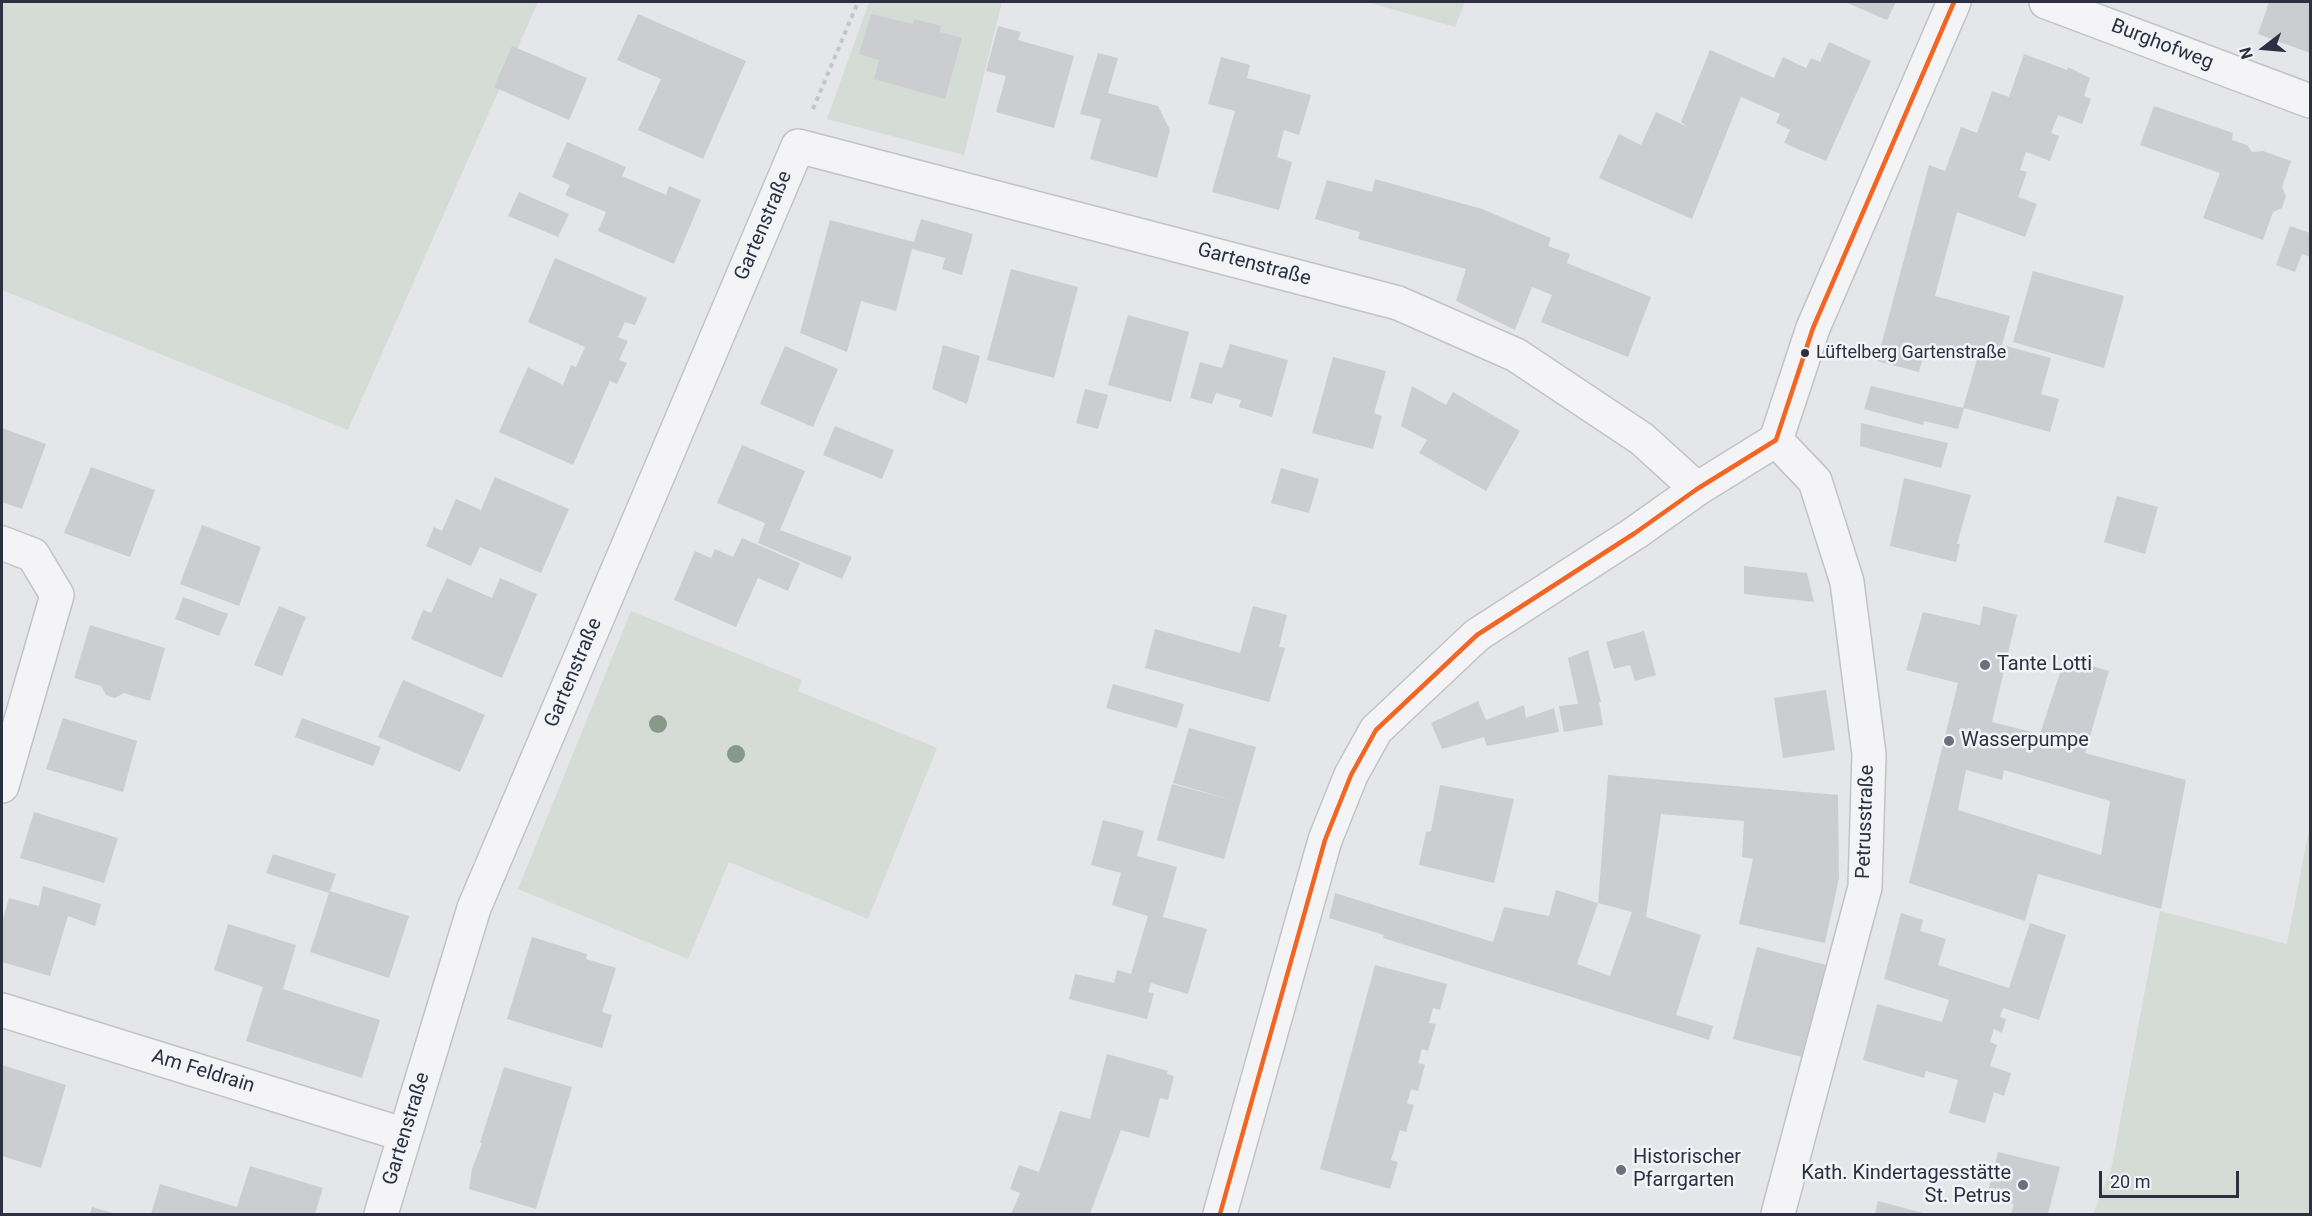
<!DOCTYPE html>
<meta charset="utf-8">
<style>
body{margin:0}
#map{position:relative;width:2312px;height:1216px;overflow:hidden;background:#e4e6e9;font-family:Roboto,sans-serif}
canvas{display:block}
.frame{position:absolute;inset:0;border:3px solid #2c3041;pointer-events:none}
.north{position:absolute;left:2234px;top:18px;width:60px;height:60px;-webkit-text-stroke:4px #f3f4f8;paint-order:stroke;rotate:254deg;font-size:16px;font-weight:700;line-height:24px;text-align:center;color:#2c3041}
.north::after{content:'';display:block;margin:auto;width:21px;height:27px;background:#2c3041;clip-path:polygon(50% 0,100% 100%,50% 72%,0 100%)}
.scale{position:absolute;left:2099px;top:1171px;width:140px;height:27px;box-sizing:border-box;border:3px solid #2c3041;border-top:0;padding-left:8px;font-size:18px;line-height:21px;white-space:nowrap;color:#2c3041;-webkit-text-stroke:4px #f3f4f8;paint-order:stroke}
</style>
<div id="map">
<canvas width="2312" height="1216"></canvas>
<div class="frame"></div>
<div class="north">N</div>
<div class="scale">20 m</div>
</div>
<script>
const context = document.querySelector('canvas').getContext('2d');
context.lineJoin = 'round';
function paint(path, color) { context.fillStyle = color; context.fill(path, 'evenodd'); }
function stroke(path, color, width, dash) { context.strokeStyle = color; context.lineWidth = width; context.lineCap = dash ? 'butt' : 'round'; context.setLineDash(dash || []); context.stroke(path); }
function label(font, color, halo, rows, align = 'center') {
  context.font = font + ' Roboto,sans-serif'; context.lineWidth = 5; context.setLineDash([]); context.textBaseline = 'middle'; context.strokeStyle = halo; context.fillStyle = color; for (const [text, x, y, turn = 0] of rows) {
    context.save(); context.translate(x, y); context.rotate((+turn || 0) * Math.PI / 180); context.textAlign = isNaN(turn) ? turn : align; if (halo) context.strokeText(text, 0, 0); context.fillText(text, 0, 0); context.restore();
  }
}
paint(new Path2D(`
 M 2,2 L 538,2 L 348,430 L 2,290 Z
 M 869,2 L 1002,2 L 964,155 L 827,119 Z
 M 1367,2 L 1465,2 L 1455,27 Z
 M 631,611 L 802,680 L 798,691 L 937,748 L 868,919 L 729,862 L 688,959 L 518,889 Z
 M 2310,824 L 2310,1214 L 2093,1214 L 2111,1170 L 2160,911 L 2287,944 Z`), '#d4dcd5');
paint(new Path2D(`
 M 1845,2 L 1896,2 L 1887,20 Z
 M 2269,2 L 2310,2 L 2310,53 L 2258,34 Z
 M 638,14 L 746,61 L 703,159 L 638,130 L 661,79 L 617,60 Z
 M 871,14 L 913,24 L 914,19 L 941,26 L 940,32 L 962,38 L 945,99 L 874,79 L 879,60 L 859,54 Z
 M 998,26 L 1021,32 L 1018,40 L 1074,56 L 1054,128 L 996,112 L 1006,76 L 986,71 Z
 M 1829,42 L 1871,61 L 1826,161 L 1784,143 L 1790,130 L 1776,123 L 1780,114 L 1741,97 L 1692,219 L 1599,178 L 1619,134 L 1641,145 L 1656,112 L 1688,127 L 1681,122 L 1710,50 L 1774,78 L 1783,57 L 1806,68 L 1811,58 L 1820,62 Z
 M 512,46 L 587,78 L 569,120 L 494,87 Z
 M 1098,53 L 1118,58 L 1108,93 L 1158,106 L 1170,130 L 1157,178 L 1090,159 L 1101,119 L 1080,114 Z
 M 2024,54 L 2067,70 L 2068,67 L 2090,78 L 2084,96 L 2091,99 L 2082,124 L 2058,115 L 2051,133 L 2059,136 L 2050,161 L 2026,152 L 2020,170 L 2027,172 L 2018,197 L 2037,204 L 2025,237 L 1957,212 L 1935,296 L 2010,316 L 2002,345 L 2051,358 L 2041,394 L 2059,399 L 2050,432 L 1964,408 L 1958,429 L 1924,421 L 1923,425 L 1864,409 L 1871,386 L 1963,408 L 1977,359 L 1926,346 L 1919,372 L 1877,361 L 1929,165 L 1945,171 L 1961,127 L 1977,133 L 1992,91 L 2009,97 Z
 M 1221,57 L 1250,65 L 1247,78 L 1311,95 L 1299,135 L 1284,130 L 1277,157 L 1292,162 L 1279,210 L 1212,192 L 1235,111 L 1208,104 Z
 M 2154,106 L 2233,133 L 2232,140 L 2247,145 L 2252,152 L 2263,151 L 2291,161 L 2282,187 L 2286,196 L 2282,208 L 2273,212 L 2263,240 L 2203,218 L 2220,173 L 2140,145 Z
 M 567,142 L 626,167 L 622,176 L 666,195 L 669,186 L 701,200 L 674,264 L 598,231 L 606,212 L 565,195 L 570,185 L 552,177 Z
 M 1375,179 L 1482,209 L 1551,238 L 1548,246 L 1570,254 L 1567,263 L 1651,297 L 1628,357 L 1541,322 L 1552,295 L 1532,287 L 1515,330 L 1456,301 L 1466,269 L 1358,239 L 1360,232 L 1315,219 L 1327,180 L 1372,192 Z
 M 519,192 L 569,214 L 558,237 L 508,216 Z
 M 921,219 L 973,234 L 962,275 L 942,269 L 945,258 L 912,249 L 896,311 L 861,301 L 847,352 L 800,333 L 830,220 L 914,242 Z
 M 2290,226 L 2310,233 L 2310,257 L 2302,254 L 2295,272 L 2276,265 Z
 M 555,258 L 647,298 L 635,325 L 625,322 L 618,337 L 628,341 L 619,360 L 627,363 L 617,384 L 610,381 L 573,465 L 499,432 L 528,367 L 563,385 L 571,365 L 576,367 L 585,347 L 528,322 Z
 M 1011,269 L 1078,287 L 1054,378 L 987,360 Z
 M 2033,271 L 2124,296 L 2104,368 L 2013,342 Z
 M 1128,315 L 1189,332 L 1171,402 L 1108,385 Z
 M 1230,344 L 1288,360 L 1272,417 L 1239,407 L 1241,400 L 1216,393 L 1212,404 L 1190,398 L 1200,362 L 1222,368 Z
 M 943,345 L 980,356 L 967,404 L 932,389 Z
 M 785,346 L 838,369 L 813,427 L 760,404 Z
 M 1333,357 L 1386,371 L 1374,413 L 1382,416 L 1373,449 L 1312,433 Z
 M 1412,386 L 1446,405 L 1453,392 L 1520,431 L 1486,491 L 1419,453 L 1427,440 L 1401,426 Z
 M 1085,389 L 1108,395 L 1098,429 L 1076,423 Z
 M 1861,423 L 1948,443 L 1941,468 L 1860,446 Z
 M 835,426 L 894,450 L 882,479 L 823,455 Z
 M 2,428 L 46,444 L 22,509 L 2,502 Z
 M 742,445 L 805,471 L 780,530 L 852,557 L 842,579 L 758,543 L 765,523 L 717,503 Z
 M 91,467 L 155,490 L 130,557 L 64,533 Z
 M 1281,468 L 1319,479 L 1309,513 L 1271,503 Z
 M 495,477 L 569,509 L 541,573 L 480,547 L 471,566 L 426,546 L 434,527 L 442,531 L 456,499 L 481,510 Z
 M 1904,478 L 1971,495 L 1957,544 L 1960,544 L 1956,562 L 1890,546 Z
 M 2117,496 L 2158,507 L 2145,554 L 2104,542 Z
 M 202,525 L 261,547 L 239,606 L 180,584 Z
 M 742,538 L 800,563 L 788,591 L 758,578 L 736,627 L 674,600 L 695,551 L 711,558 L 715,549 L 733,557 Z
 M 1744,566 L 1807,573 L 1814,602 L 1744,594 Z
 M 447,578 L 492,598 L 500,578 L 537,594 L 502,678 L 411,639 L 423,610 L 431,613 Z
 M 183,597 L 228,614 L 219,636 L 175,619 Z
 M 279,606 L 306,617 L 282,676 L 254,665 Z
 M 1253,606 L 1287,615 L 1279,647 L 1285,648 L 1269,702 L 1145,668 L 1155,629 L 1240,653 Z
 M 1983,606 L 2017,615 L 1992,722 L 2040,734 L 2065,658 L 2109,671 L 2085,753 L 2186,780 L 2161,909 L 2038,874 L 2025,921 L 1909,883 L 1958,683 L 1906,670 L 1923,612 L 1980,625 ZM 1966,770 L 2002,780 L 2004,770 L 2110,801 L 2101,855 L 1958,810 Z
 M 90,625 L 165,648 L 150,701 L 124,693 L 115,698 L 106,695 L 101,686 L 74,678 Z
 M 1644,631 L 1656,675 L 1635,681 L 1630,665 L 1614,669 L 1606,642 Z
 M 1588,650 L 1601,702 L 1599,702 L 1603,725 L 1564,732 L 1559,706 L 1578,704 L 1568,658 Z
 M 403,680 L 485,715 L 460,772 L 378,737 Z
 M 1113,684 L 1184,704 L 1177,728 L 1106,708 Z
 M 1826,690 L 1835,750 L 1783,758 L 1774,698 Z
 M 1478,701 L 1486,720 L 1524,705 L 1526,718 L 1554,708 L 1559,732 L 1487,746 L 1484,737 L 1442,749 L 1431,723 Z
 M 63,718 L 137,741 L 123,792 L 46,769 Z
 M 302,718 L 381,747 L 373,766 L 295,737 Z
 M 1189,728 L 1256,747 L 1224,859 L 1157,840 L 1172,784 L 1236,801 L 1173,783 Z
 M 1608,775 L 1838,795 L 1839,878 L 1825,943 L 1739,924 L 1753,859 L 1742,857 L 1744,821 L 1661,814 L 1646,917 L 1701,935 L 1676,1015 L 1713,1026 L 1709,1040 L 1383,938 L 1384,935 L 1329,918 L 1335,893 L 1493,942 L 1504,907 L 1549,916 L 1556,890 L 1598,903 L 1577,964 L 1610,976 L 1632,912 L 1598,903 Z
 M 1440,785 L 1514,799 L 1494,883 L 1419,865 L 1426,832 L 1431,831 Z
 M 34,812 L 118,838 L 104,883 L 20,858 Z
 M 1103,820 L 1144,831 L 1137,856 L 1177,867 L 1163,917 L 1207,929 L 1188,994 L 1151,983 L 1148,992 L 1154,993 L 1147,1019 L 1069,999 L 1075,974 L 1114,983 L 1117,970 L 1131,974 L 1148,916 L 1112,905 L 1121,873 L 1091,865 Z
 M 273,854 L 336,874 L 330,891 L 409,916 L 389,978 L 310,952 L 329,893 L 266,873 Z
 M 43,886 L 101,904 L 95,926 L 68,916 L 50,976 L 2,962 L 2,922 L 9,898 L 39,906 Z
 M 1901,913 L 1923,920 L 1920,931 L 1946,939 L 1938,965 L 2009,988 L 2030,923 L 2066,935 L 2039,1020 L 2003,1008 L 2000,1017 L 2006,1019 L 2002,1033 L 1994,1029 L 1990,1042 L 1997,1045 L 1990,1066 L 2011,1073 L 2004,1096 L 1994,1092 L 1985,1123 L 1949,1113 L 1958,1080 L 1926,1071 L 1924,1078 L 1863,1060 L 1877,1004 L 1942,1022 L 1949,1000 L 1884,979 Z
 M 228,924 L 296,945 L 283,989 L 380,1020 L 362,1078 L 246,1041 L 263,987 L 214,970 Z
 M 532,937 L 587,954 L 586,959 L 616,968 L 602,1012 L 612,1015 L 602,1048 L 507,1019 Z
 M 1757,947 L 1826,965 L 1802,1057 L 1733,1039 Z
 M 1375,965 L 1447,984 L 1440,1010 L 1433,1008 L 1429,1023 L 1436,1024 L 1428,1051 L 1422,1049 L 1418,1063 L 1425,1065 L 1418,1091 L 1411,1089 L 1407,1103 L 1414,1105 L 1406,1132 L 1400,1130 L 1391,1160 L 1398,1162 L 1390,1189 L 1320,1169 Z
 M 1107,1054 L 1168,1071 L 1167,1074 L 1174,1076 L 1168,1100 L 1160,1098 L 1149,1138 L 1121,1130 L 1090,1214 L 1011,1214 L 1020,1193 L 1010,1189 L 1019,1165 L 1039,1172 L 1060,1111 L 1090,1119 Z
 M 2,1065 L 66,1085 L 41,1168 L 2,1156 Z
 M 504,1067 L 572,1087 L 536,1209 L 469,1189 L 472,1169 L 482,1143 L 480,1143 Z
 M 1998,1152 L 2060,1167 L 2048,1214 L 2011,1214 L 2014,1204 L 1987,1196 Z
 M 250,1166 L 323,1188 L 315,1214 L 151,1214 L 160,1184 L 237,1207 Z
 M 1878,1201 L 1927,1214 L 1875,1214 Z
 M 92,1207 L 116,1214 L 90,1214 Z`), '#cccdd1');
const minor = new Path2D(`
 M 2046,2 L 2310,101
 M 1776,440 L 1815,481 L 1847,582 L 1869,754 L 1865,887 L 1778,1214
 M 2,543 L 33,555 L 57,595 L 2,786
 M 2,1010 L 405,1135
 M 381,1214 L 474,908 L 798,146 L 1398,303 L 1516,355 L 1642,439 L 1697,489
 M 1220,1214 L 1325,840 L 1351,775 L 1376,730 L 1477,635 L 1635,533 L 1697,489 L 1776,440 L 1813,328 L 1954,2`);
stroke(minor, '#c1c3c5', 36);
stroke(new Path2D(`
 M 813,109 L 858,2`), '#c4c4c9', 4, [4.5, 4.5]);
stroke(minor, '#f4f4f6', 33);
stroke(new Path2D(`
 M 1220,1214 L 1325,840 L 1351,775 L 1376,730 L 1477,635 L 1635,533 L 1697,489 L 1776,440 L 1813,328 L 1954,2`), '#f26522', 4.5);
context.fillStyle = '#879a89';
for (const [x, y] of [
 [658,724],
 [736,754]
]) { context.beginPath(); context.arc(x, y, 9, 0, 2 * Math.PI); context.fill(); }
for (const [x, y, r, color] of [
 [1805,353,5,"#2c3041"],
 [1985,665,6,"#6c707c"],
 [1949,741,6,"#6c707c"],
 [1621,1170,6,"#6c707c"],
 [2023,1185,6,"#6c707c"]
]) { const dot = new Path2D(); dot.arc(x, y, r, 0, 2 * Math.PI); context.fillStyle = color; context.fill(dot); stroke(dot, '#f3f4f8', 2); }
label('18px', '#2c3041', '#f3f4f8', [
 ["Lüftelberg Gartenstraße",1816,353]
], 'left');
label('20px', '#2c3041', '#f3f4f8', [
 ["Burghofweg",2162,45,21],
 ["Gartenstraße",764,226,-67],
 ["Gartenstraße",1254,265,15],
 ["Gartenstraße",574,673,-67],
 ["Petrusstraße",1866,822,-88],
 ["Am Feldrain",203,1072,17],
 ["Gartenstraße",407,1129,-73]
]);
label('20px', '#2c3041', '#f3f4f8', [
 ["Tante Lotti",1997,665],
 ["Wasserpumpe",1961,741],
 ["Historischer",1633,1158],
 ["Pfarrgarten",1633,1181],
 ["Kath. Kindertagesstätte",2011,1174,"right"],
 ["St. Petrus",2011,1197,"right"]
], 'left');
</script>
